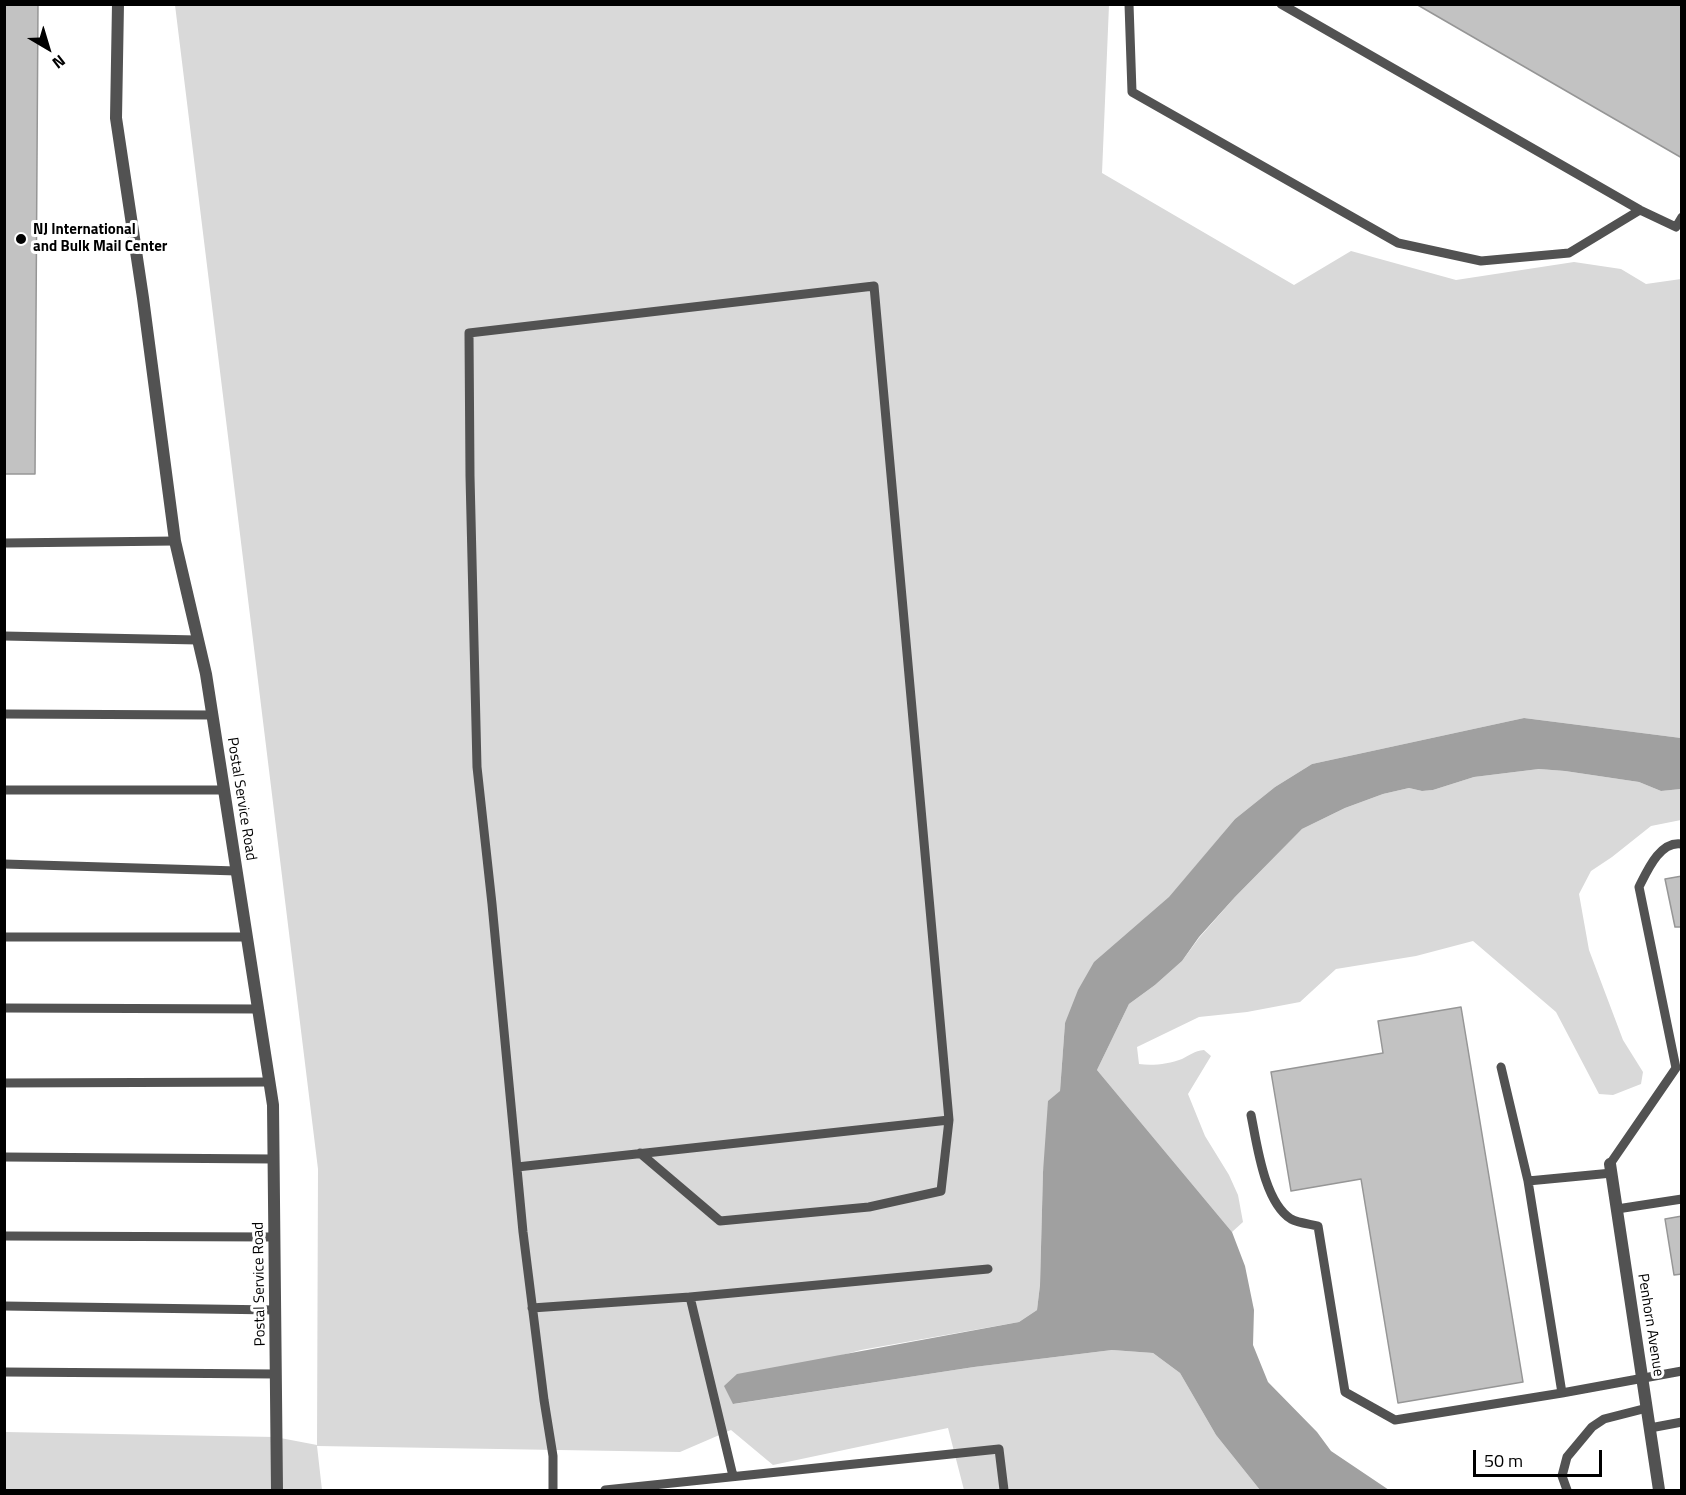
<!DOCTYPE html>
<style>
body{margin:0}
#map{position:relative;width:1686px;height:1495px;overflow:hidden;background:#fff;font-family:"Titillium Web",sans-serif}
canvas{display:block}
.frame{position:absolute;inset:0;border:6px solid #000;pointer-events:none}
.north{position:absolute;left:18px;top:18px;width:60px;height:60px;-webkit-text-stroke:4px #fff;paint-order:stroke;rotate:142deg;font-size:16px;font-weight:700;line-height:24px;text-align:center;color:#000}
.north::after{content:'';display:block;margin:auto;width:21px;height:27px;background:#000;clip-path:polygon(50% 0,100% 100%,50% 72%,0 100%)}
.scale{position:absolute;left:1473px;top:1450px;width:129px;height:27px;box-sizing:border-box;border:3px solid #000;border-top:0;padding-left:8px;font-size:18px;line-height:21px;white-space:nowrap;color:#000;-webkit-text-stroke:4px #fff;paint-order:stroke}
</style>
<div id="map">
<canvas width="1686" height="1495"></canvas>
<div class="frame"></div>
<div class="north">N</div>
<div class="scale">50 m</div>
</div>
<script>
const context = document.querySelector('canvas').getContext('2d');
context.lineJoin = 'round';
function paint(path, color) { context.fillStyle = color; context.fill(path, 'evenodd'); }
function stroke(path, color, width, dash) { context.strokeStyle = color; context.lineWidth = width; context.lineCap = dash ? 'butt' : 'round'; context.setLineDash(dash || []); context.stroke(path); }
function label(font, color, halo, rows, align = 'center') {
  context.font = font + ' "Titillium Web",sans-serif'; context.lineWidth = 6; context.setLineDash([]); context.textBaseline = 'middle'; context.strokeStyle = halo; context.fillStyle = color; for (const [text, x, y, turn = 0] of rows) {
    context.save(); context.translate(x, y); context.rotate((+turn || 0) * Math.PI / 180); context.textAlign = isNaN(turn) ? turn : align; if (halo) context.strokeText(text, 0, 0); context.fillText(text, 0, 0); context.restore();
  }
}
paint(new Path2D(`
 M 175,5 L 1109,5 L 1102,173 L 1294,285 L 1351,251 L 1456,280 L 1574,262 L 1621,269 L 1646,284 L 1681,279 L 1681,738 L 1524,718 L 1312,764 L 1275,787 L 1235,819 L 1065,1023 L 1060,1091 L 1043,1172 L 1040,1285 L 1037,1310 L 1019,1322 L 861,1350 L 725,1386 L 734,1404 L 974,1367 L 1112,1350 L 1153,1353 L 1180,1373 L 1216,1435 L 1260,1490 L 964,1490 L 948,1428 L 773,1465 L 731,1430 L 680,1452 L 317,1446 L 322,1490 L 5,1490 L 5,1432 L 275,1437 L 317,1445 L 318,1169 Z
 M 1539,769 L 1565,771 L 1639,782 L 1661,791 L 1681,789 L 1681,820 L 1651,826 L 1612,857 L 1591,871 L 1579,894 L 1589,950 L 1623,1040 L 1643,1072 L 1641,1084 L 1613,1095 L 1599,1094 L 1556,1012 L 1473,941 L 1416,956 L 1336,969 L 1300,1002 L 1247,1012 L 1199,1017 L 1137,1047 L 1139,1064 C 1152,1066 1169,1064 1182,1059 C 1190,1055 1194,1051 1204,1050 L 1211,1056 L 1188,1094 L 1205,1136 L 1229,1175 L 1238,1195 L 1243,1222 L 1232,1232 L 1097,1070 L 1129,1004 L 1155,985 L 1182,961 L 1199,938 L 1235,897 L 1302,829 L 1345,808 L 1383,794 L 1409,788 L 1422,791 L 1433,790 L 1474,777 Z`), '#d9d9d9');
paint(new Path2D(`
 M 1524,718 L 1681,738 L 1681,789 L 1661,791 L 1639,782 L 1565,771 L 1539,769 L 1474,777 L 1433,790 L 1422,791 L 1409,788 L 1383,794 L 1345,808 L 1302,829 L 1235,897 L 1199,937 L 1182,961 L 1155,985 L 1129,1004 L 1097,1070 L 1232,1232 L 1245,1266 L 1254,1310 L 1253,1345 L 1268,1382 L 1317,1432 L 1331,1451 L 1389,1490 L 1260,1490 L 1216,1435 L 1180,1373 L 1153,1353 L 1112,1350 L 974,1367 L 733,1404 L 724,1386 L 737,1374 L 1019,1322 L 1037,1310 L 1040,1285 L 1043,1172 L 1048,1101 L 1060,1091 L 1065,1023 L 1078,990 L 1094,962 L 1169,897 L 1235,819 L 1275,787 L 1312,764 Z`), '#a0a0a0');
const building = new Path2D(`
 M 4,4 L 38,4 L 35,474 L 4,474 Z
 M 1416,4 L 1682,4 L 1682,158 Z
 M 1682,876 L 1682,927 L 1675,927 L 1665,879 Z
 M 1461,1007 L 1523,1382 L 1398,1403 L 1361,1179 L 1291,1191 L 1271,1072 L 1383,1053 L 1378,1021 Z
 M 1682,1216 L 1682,1274 L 1674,1275 L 1665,1219 Z`);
paint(building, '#c2c2c2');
stroke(building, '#969696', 1.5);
stroke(new Path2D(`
 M 1129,4 L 1132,92 L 1398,243 L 1481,261 L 1569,253 L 1640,210
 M 1281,4 L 1640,210 L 1676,227 L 1682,217
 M 4,543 L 175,541
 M 4,636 L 198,640
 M 4,714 L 212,715
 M 4,790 L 224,790
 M 4,864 L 237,871
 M 4,937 L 247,937
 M 4,1008 L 258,1009
 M 1501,1067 L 1528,1181
 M 4,1083 L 269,1082
 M 1251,1115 C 1257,1144 1264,1202 1291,1219 C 1298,1223 1310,1224 1318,1226 L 1345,1392 L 1395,1420 L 1562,1393
 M 640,1153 L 720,1221 L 869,1207 L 941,1191 L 949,1120
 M 4,1157 L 273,1159
 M 1610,1164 L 1676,1068 L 1639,887 C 1647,871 1660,840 1682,844
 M 517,1167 L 949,1120 L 874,286 L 469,333 L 470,476 L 477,767 L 492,904 L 523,1232 L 544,1400 L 553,1456 L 553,1490
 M 1612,1173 L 1528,1181 L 1562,1393 L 1682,1371
 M 1617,1209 L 1682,1199
 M 4,1236 L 274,1237
 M 690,1297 L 733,1476
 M 4,1306 L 275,1310
 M 532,1308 L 690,1297 L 988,1269
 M 4,1372 L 276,1374
 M 1650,1428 L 1682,1422
 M 605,1490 L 999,1449 L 1004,1490
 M 1567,1490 L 1562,1476 L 1567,1457 L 1592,1427 L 1604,1419 L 1647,1408`), '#525252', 9);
stroke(new Path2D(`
 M 118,4 L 116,118 L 143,298 L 175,541 L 206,674 L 273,1105 L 277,1490
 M 1610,1164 L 1659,1490`), '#525252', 12);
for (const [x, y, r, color] of [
 [21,239,6,"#000"]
]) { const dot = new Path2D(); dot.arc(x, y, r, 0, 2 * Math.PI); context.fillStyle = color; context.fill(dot); stroke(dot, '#fff', 2); }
label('bold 15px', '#000', '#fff', [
 ["NJ International",33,230],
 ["and Bulk Mail Center",33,247]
], 'left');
label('15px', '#000', '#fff', [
 ["Postal Service Road",241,799,81],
 ["Postal Service Road",260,1284,-91],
 ["Penhorn Avenue",1650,1325,81]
]);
</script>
